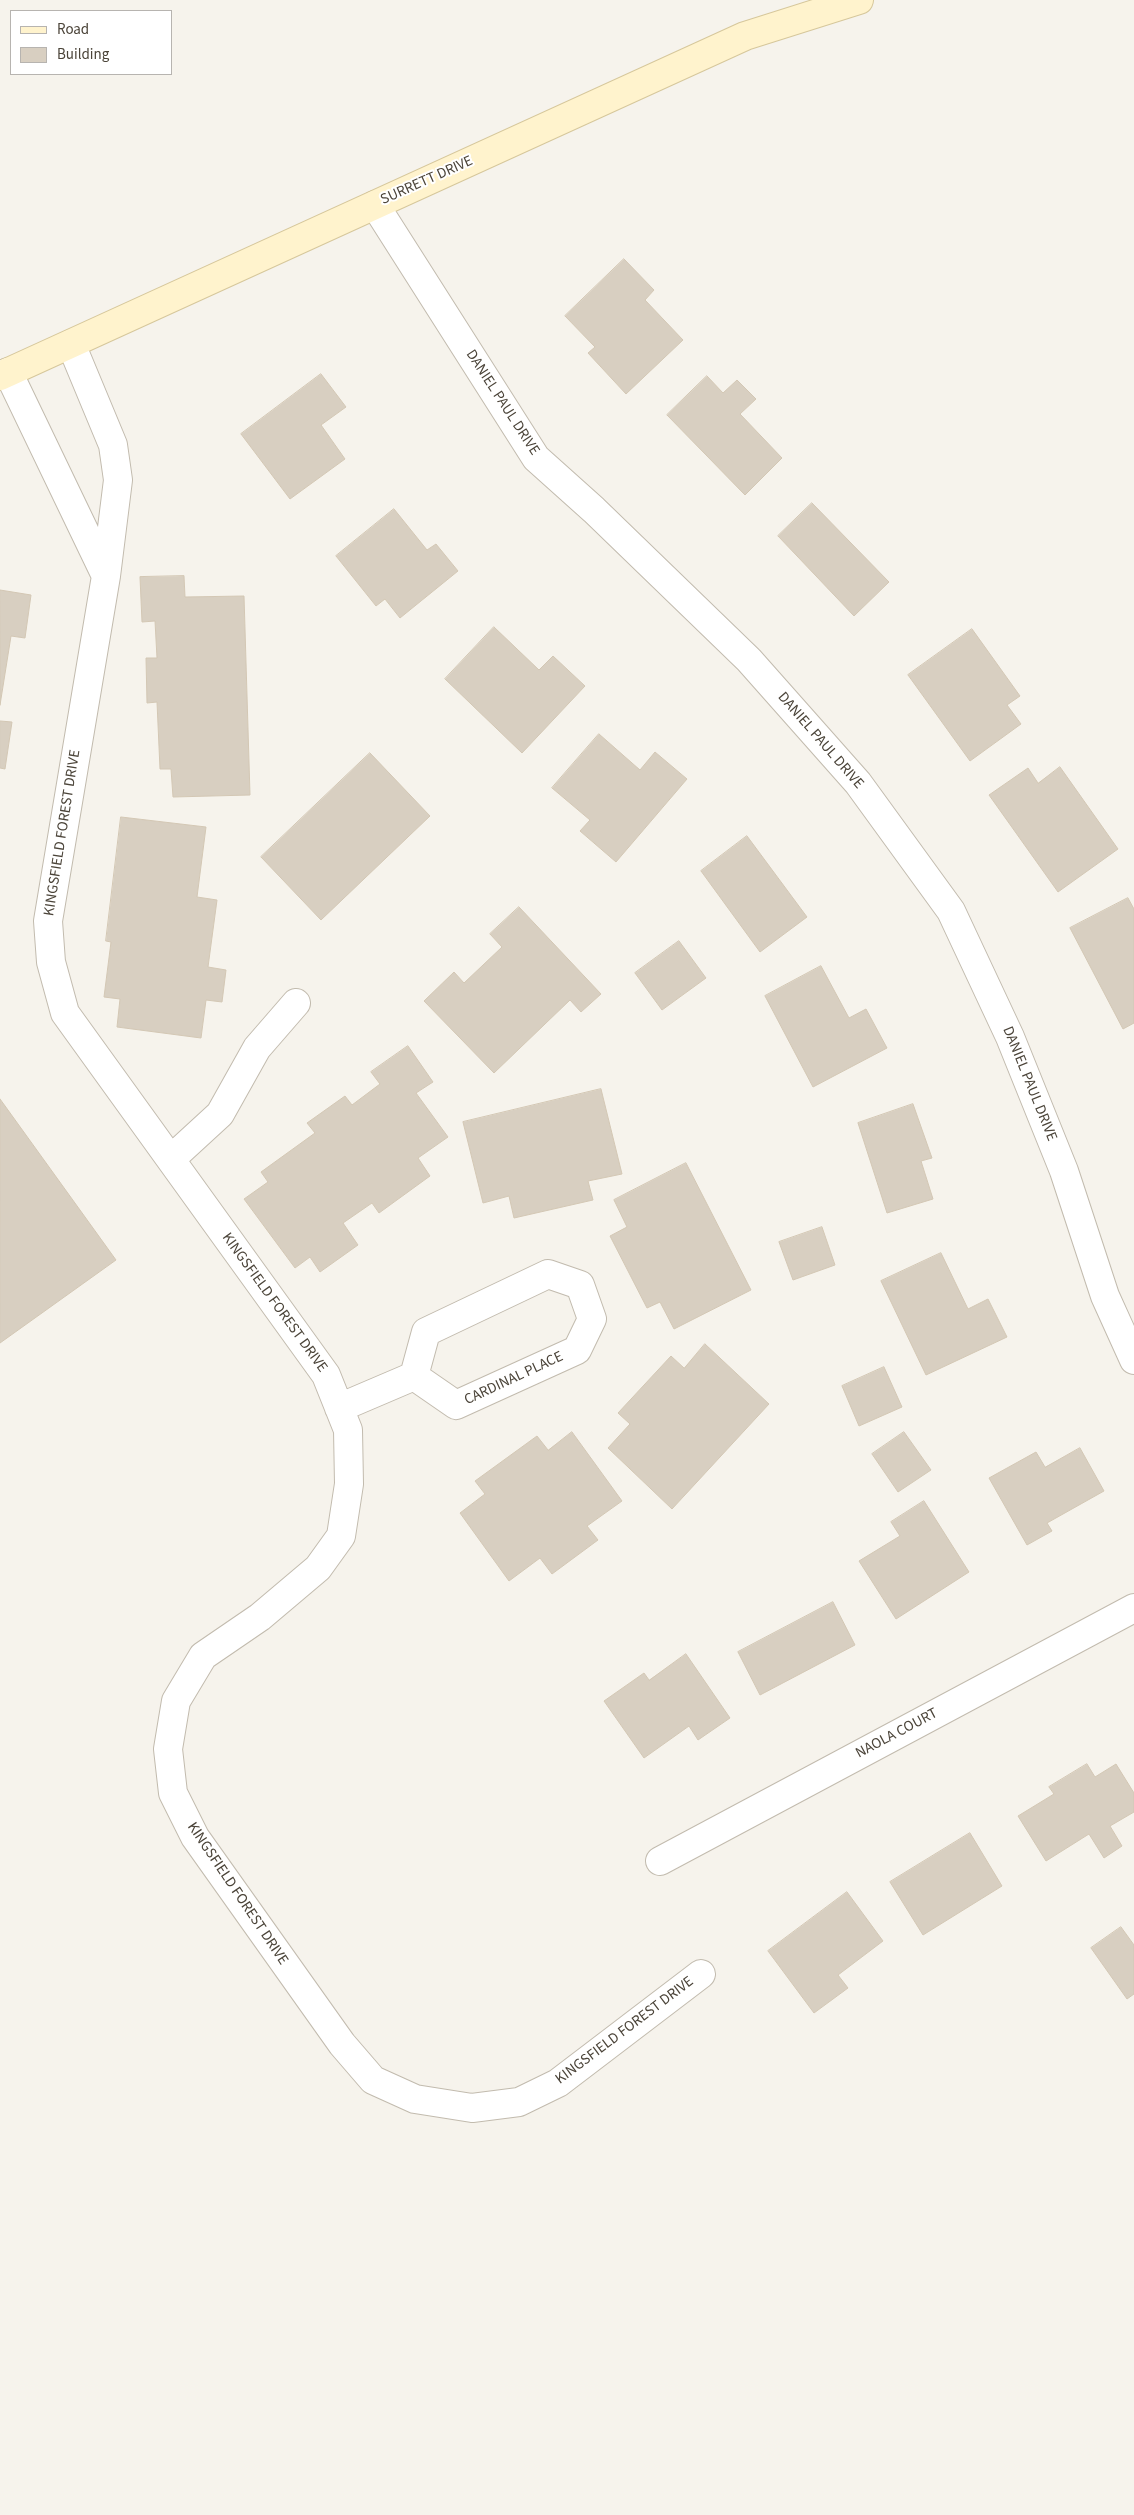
<!DOCTYPE html>
<style>
body{margin:0}
#map{position:relative;width:1134px;height:2515px;overflow:hidden;background:#f6f3ec;font-family:"Source Sans 3",sans-serif}
canvas{display:block}
.legend{position:absolute;left:10px;top:10px;width:162px;height:65px;box-sizing:border-box;background:#fff;border:1px solid #b7b4b0;margin:0;padding:6px 9px;list-style:none;font-size:15px;color:#4b4439}
.legend li{display:flex;align-items:center;gap:10px;height:25px}
.legend b{width:25px;border:1px solid #b7b4b0}
</style>
<div id="map">
<canvas width="1134" height="2515"></canvas>
<ul class="legend">
<li><b style="height:6px;background:#fff3cd"></b>Road</li>
<li><b style="height:14px;background:#d8cfc1"></b>Building</li>
</ul>
</div>
<script>
const context = document.querySelector('canvas').getContext('2d');
context.lineJoin = 'round';
function paint(path, color) { context.fillStyle = color; context.fill(path, 'evenodd'); }
function stroke(path, color, width, dash) { context.strokeStyle = color; context.lineWidth = width; context.lineCap = dash ? 'butt' : 'round'; context.setLineDash(dash || []); context.stroke(path); }
function label(font, color, halo, rows, align = 'center') {
  context.font = font + ' "Source Sans 3",sans-serif'; context.lineWidth = 4; context.setLineDash([]); context.textBaseline = 'middle'; context.strokeStyle = halo; context.fillStyle = color; for (const [text, x, y, turn = 0] of rows) {
    context.save(); context.translate(x, y); context.rotate((+turn || 0) * Math.PI / 180); context.textAlign = isNaN(turn) ? turn : align; if (halo) context.strokeText(text, 0, 0); context.fillText(text, 0, 0); context.restore();
  }
}
const building = new Path2D(`
 M 624,259 L 654,290 L 645,300 L 683,340 L 626,394 L 588,353 L 595,347 L 565,316 Z
 M 321,374 L 346,407 L 321,425 L 345,459 L 290,499 L 241,434 Z
 M 707,376 L 723,393 L 737,380 L 756,399 L 740,414 L 782,458 L 745,495 L 667,415 Z
 M 812,503 L 889,582 L 854,616 L 778,536 Z
 M 394,509 L 427,550 L 436,544 L 458,571 L 400,618 L 385,599 L 376,606 L 336,556 Z
 M 184,576 L 185,597 L 244,596 L 250,795 L 173,797 L 171,769 L 160,769 L 157,702 L 147,703 L 146,658 L 157,658 L 155,621 L 142,622 L 140,577 Z
 M 0,590 L 31,595 L 25,638 L 11,636 L 0,705 Z
 M 494,627 L 539,670 L 553,656 L 585,686 L 522,753 L 445,679 Z
 M 972,629 L 1020,696 L 1007,705 L 1021,724 L 970,761 L 908,675 Z
 M 0,721 L 12,722 L 5,769 L 0,768 Z
 M 599,734 L 640,770 L 655,752 L 687,779 L 616,862 L 580,831 L 590,820 L 552,788 Z
 M 370,753 L 430,816 L 321,920 L 261,857 Z
 M 1060,767 L 1118,849 L 1058,892 L 989,795 L 1028,768 L 1038,783 Z
 M 121,817 L 206,827 L 197,897 L 217,900 L 208,967 L 226,970 L 222,1002 L 206,1000 L 201,1038 L 117,1027 L 120,999 L 104,997 L 111,942 L 106,941 Z
 M 747,836 L 807,917 L 760,952 L 701,871 Z
 M 1128,898 L 1134,909 L 1134,1023 L 1123,1029 L 1070,928 Z
 M 519,907 L 601,994 L 581,1012 L 570,1000 L 494,1073 L 424,1001 L 454,972 L 464,983 L 502,947 L 490,934 Z
 M 679,941 L 706,978 L 662,1010 L 635,973 Z
 M 821,966 L 849,1018 L 866,1009 L 887,1048 L 813,1087 L 765,996 Z
 M 408,1046 L 433,1082 L 416,1093 L 448,1137 L 418,1158 L 430,1176 L 379,1213 L 372,1203 L 343,1223 L 358,1245 L 320,1272 L 310,1257 L 295,1268 L 244,1199 L 268,1182 L 261,1172 L 315,1133 L 307,1123 L 345,1096 L 352,1105 L 380,1084 L 371,1072 Z
 M 601,1089 L 622,1174 L 588,1181 L 593,1200 L 514,1218 L 509,1196 L 483,1203 L 463,1122 Z
 M 0,1099 L 116,1260 L 0,1343 Z
 M 913,1104 L 932,1158 L 921,1161 L 933,1199 L 887,1213 L 858,1123 Z
 M 686,1163 L 751,1290 L 674,1329 L 660,1302 L 647,1308 L 610,1236 L 627,1227 L 614,1200 Z
 M 822,1227 L 835,1265 L 793,1280 L 779,1242 Z
 M 941,1253 L 968,1309 L 988,1299 L 1007,1337 L 926,1375 L 881,1281 Z
 M 705,1344 L 769,1404 L 672,1509 L 608,1448 L 630,1424 L 618,1413 L 671,1356 L 684,1368 Z
 M 884,1367 L 902,1407 L 859,1426 L 842,1386 Z
 M 572,1432 L 622,1501 L 587,1526 L 598,1540 L 552,1574 L 540,1558 L 509,1581 L 460,1513 L 485,1494 L 475,1481 L 537,1436 L 548,1450 Z
 M 904,1432 L 931,1470 L 898,1492 L 872,1454 Z
 M 1080,1448 L 1104,1491 L 1047,1523 L 1052,1531 L 1027,1545 L 989,1478 L 1036,1452 L 1045,1467 Z
 M 924,1501 L 969,1572 L 896,1619 L 859,1561 L 900,1536 L 891,1522 Z
 M 833,1602 L 855,1645 L 760,1695 L 738,1652 Z
 M 686,1654 L 730,1718 L 698,1740 L 689,1726 L 644,1758 L 604,1701 L 644,1673 L 649,1680 Z
 M 1087,1764 L 1095,1777 L 1116,1764 L 1134,1793 L 1134,1812 L 1110,1826 L 1122,1846 L 1104,1858 L 1089,1834 L 1046,1861 L 1018,1816 L 1054,1794 L 1049,1787 Z
 M 970,1833 L 1002,1886 L 923,1935 L 890,1882 Z
 M 847,1892 L 883,1941 L 838,1975 L 848,1988 L 814,2013 L 768,1951 Z
 M 1121,1927 L 1134,1945 L 1134,1994 L 1127,1999 L 1091,1948 Z`);
paint(building, '#d8cfc1');
stroke(building, '#d3c7b4', 1);
const street = new Path2D(`
 M 375,205 L 536,458 L 594,510 L 749,660 L 858,783 L 951,911 L 1010,1037 L 1064,1171 L 1105,1296 L 1134,1360
 M 71,344 L 113,445 L 118,480 L 106,576 L 48,921 L 51,962 L 65,1013 L 326,1375 L 348,1430 L 349,1484 L 341,1536 L 318,1568 L 260,1617 L 203,1656 L 176,1701 L 168,1749 L 173,1793 L 195,1837 L 342,2044 L 373,2080 L 415,2099 L 472,2108 L 519,2102 L 558,2083 L 701,1974
 M 8,372 L 106,576
 M 171,1159 L 220,1114 L 257,1048 L 296,1003
 M 339,1408 L 414,1376 L 426,1332 L 548,1274 L 580,1285 L 592,1319 L 577,1350 L 456,1405 L 414,1376
 M 660,1861 L 1134,1608`);
const secondary = new Path2D(`
 M 0,376 L 745,36 L 859,0`);
stroke(street, '#c2bbae', 30);
stroke(secondary, '#d6c79b', 30);
stroke(street, '#fff', 28);
stroke(secondary, '#fff3cd', 28);
label('15px', '#4b4439', '#fff', [
 ["SURRETT DRIVE",427,181,-24],
 ["DANIEL PAUL DRIVE",502,403,57],
 ["DANIEL PAUL DRIVE",820,741,49],
 ["KINGSFIELD FOREST DRIVE",63,833,-81],
 ["DANIEL PAUL DRIVE",1029,1084,68],
 ["KINGSFIELD FOREST DRIVE",274,1303,54],
 ["CARDINAL PLACE",514,1379,-25],
 ["NAOLA COURT",897,1734,-28],
 ["KINGSFIELD FOREST DRIVE",237,1894,56],
 ["KINGSFIELD FOREST DRIVE",625,2031,-37]
]);
</script>
